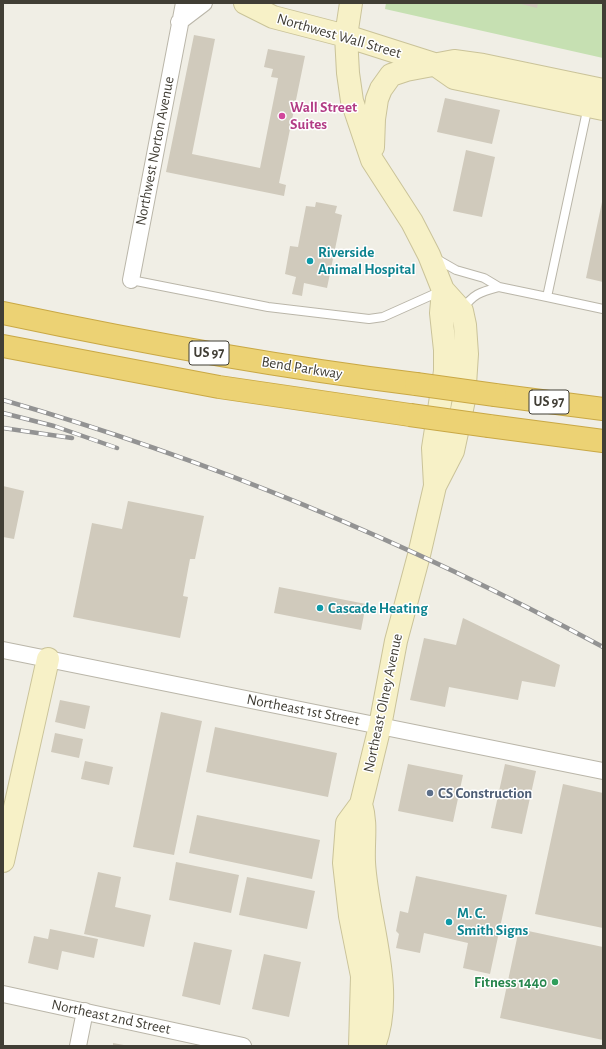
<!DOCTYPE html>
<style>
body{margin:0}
#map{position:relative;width:606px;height:1049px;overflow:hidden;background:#f0eee5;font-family:"Alegreya Sans",sans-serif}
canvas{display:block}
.frame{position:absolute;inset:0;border:4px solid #413e35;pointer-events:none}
</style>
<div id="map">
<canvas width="606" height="1049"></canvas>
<div class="frame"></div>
</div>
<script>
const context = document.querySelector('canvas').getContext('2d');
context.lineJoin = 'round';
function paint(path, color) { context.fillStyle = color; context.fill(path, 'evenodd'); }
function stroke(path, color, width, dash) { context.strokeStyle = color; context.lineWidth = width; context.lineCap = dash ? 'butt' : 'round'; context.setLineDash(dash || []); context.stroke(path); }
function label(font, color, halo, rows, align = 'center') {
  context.font = font + ' "Alegreya Sans",sans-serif'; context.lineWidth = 3; context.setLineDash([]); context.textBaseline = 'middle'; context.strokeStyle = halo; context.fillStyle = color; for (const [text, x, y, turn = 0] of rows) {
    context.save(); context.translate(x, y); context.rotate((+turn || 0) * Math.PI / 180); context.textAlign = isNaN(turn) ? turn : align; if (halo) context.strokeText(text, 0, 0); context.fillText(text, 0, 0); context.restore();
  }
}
paint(new Path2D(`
 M 386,3 L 603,3 L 603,58 L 385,9 Z`), '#c6e0b2');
paint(new Path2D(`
 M 517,3 L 538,3 L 537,8 Z
 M 194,35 L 215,39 L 192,154 L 260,168 L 278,78 L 271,77 L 273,69 L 264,67 L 268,49 L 305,56 L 279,183 L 286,185 L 284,196 L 166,172 Z
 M 445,98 L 500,110 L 492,144 L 437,132 Z
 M 466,150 L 495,157 L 482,217 L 453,211 Z
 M 316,202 L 337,206 L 335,213 L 342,215 L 327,288 L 304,283 L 302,296 L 292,294 L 296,277 L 285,274 L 290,246 L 298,247 L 306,206 L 315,207 Z
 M 602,202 L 603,202 L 603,282 L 586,278 Z
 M 3,486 L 24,491 L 14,539 L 3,537 Z
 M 128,501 L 204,516 L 195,559 L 190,559 L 183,596 L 188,597 L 180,638 L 73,617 L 92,523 L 122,529 Z
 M 279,587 L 366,604 L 361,630 L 274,613 Z
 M 463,618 L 560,665 L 555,687 L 522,681 L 518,700 L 449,687 L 445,707 L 410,700 L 424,638 L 456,645 Z
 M 60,700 L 90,706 L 85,729 L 55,722 Z
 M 161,712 L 202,721 L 174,855 L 133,847 Z
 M 215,727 L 337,753 L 328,797 L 206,772 Z
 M 55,733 L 83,739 L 79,758 L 51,752 Z
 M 85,761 L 113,767 L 109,785 L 81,779 Z
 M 408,764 L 463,775 L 453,822 L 398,811 Z
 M 505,764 L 536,771 L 522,834 L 491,828 Z
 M 563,784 L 603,793 L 603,928 L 535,914 Z
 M 197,815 L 320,840 L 312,879 L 189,853 Z
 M 176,862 L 239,875 L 231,913 L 169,900 Z
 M 98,872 L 121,877 L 115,907 L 151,915 L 144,947 L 84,934 Z
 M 416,876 L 507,895 L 490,974 L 463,968 L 468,943 L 424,933 L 420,953 L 396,948 L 399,934 L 396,931 L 400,911 L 408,913 Z
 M 247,877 L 315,891 L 307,929 L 239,915 Z
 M 50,929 L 98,939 L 94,958 L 62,951 L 58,970 L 28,963 L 34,936 L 48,939 Z
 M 519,929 L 603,947 L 603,1040 L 500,1018 Z
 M 194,942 L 232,950 L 220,1005 L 182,996 Z
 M 264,954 L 301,962 L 289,1017 L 252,1009 Z
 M 113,1043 L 124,1045 L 124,1046 L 113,1046 Z`), '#d0cabc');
const lane = new Path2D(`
 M 588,106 L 547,297 L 603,309
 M 435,258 L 456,270 L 484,278 L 499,287 L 547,297
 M 131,280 L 268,307 L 369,319 L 383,317 L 441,291
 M 462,310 C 473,294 480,292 499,287`);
const street = new Path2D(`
 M 179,22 L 204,3
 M 131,280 L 184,3
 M 3,650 L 603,771
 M 3,994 L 243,1046
 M 78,1046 L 85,1011`);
const secondary = new Path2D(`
 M 245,3 L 273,17 L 346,36 L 434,64 L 454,78 L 603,109
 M 351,3 L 346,36 L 348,73 L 352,101 L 372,160 L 412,222 L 429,255 L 443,290 L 462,311 L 465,325 L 467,354 L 464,400 L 453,451 L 435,486 L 419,555 L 396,641 L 380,726 L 361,804 L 347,823 L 344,863 L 350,916 L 362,976 L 360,1046
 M 373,147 L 374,119 L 377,99 L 381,89 L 391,75 L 406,70 L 454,61 L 483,65 L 603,90
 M 435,485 L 433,448 L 445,371 L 445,350 L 441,313 L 443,290
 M 361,804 C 367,824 363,841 364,862 C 367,920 396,989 374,1046
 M 3,861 L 48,659`);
const highway = new Path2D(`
 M 3,313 C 140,342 277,367 416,384
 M 3,346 L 219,387 L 410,415
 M 495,395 L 603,409
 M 489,426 L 603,441`);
stroke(lane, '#bab6a9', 10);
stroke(street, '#bab6a9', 18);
stroke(secondary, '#cac399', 24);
stroke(highway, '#c9a845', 24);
stroke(lane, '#fff', 8);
stroke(street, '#fff', 16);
stroke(secondary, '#f7f1c7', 22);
stroke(highway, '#ecd274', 22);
const rail = new Path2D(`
 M 3,400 C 212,460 412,544 603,647
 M 3,413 L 54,426 L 117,448
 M 3,428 L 72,438`);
stroke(rail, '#939393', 4.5);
stroke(rail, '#fff', 3, [9]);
const highwayBridge = new Path2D(`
 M 416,384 L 495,395
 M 410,415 L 489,426`);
stroke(highwayBridge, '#c9a845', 24, []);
stroke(highwayBridge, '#ecd274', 22);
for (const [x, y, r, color] of [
 [282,116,4,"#d1479c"],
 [310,261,4,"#0f9aa8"],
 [320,608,4,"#0f9aa8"],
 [430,793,4,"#5c6f8a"],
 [449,922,4,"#0f9aa8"],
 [555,982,4,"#2e9e5b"]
]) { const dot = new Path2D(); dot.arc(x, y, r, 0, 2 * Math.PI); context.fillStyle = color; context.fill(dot); stroke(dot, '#fff', 1.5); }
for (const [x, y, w] of [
 [209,353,40],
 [549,402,40]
]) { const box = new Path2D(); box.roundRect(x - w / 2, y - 12, w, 24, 3); context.fillStyle = '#fff'; context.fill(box); stroke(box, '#413e35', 1); }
label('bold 14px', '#413e35', null, [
 ["US 97",209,353],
 ["US 97",549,402]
]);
label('15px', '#413e35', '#fff', [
 ["Northwest Wall Street",339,36,16],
 ["Northwest Norton Avenue",155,151,-79],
 ["Bend Parkway",302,368,9],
 ["Northeast Olney Avenue",383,703,-78],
 ["Northeast 1st Street",303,710,11],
 ["Northeast 2nd Street",111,1017,12]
]);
label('bold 15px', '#b23c85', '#fff', [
 ["Wall Street",290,107],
 ["Suites",290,124]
], 'left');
label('bold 15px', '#0d838f', '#fff', [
 ["Riverside",318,252],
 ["Animal Hospital",318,269],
 ["Cascade Heating",328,608],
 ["M. C.",457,913],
 ["Smith Signs",457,930]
], 'left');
label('bold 15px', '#4e5e75', '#fff', [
 ["CS Construction",438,793]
], 'left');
label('bold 15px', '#27864d', '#fff', [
 ["Fitness 1440",547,982]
], 'right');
</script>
